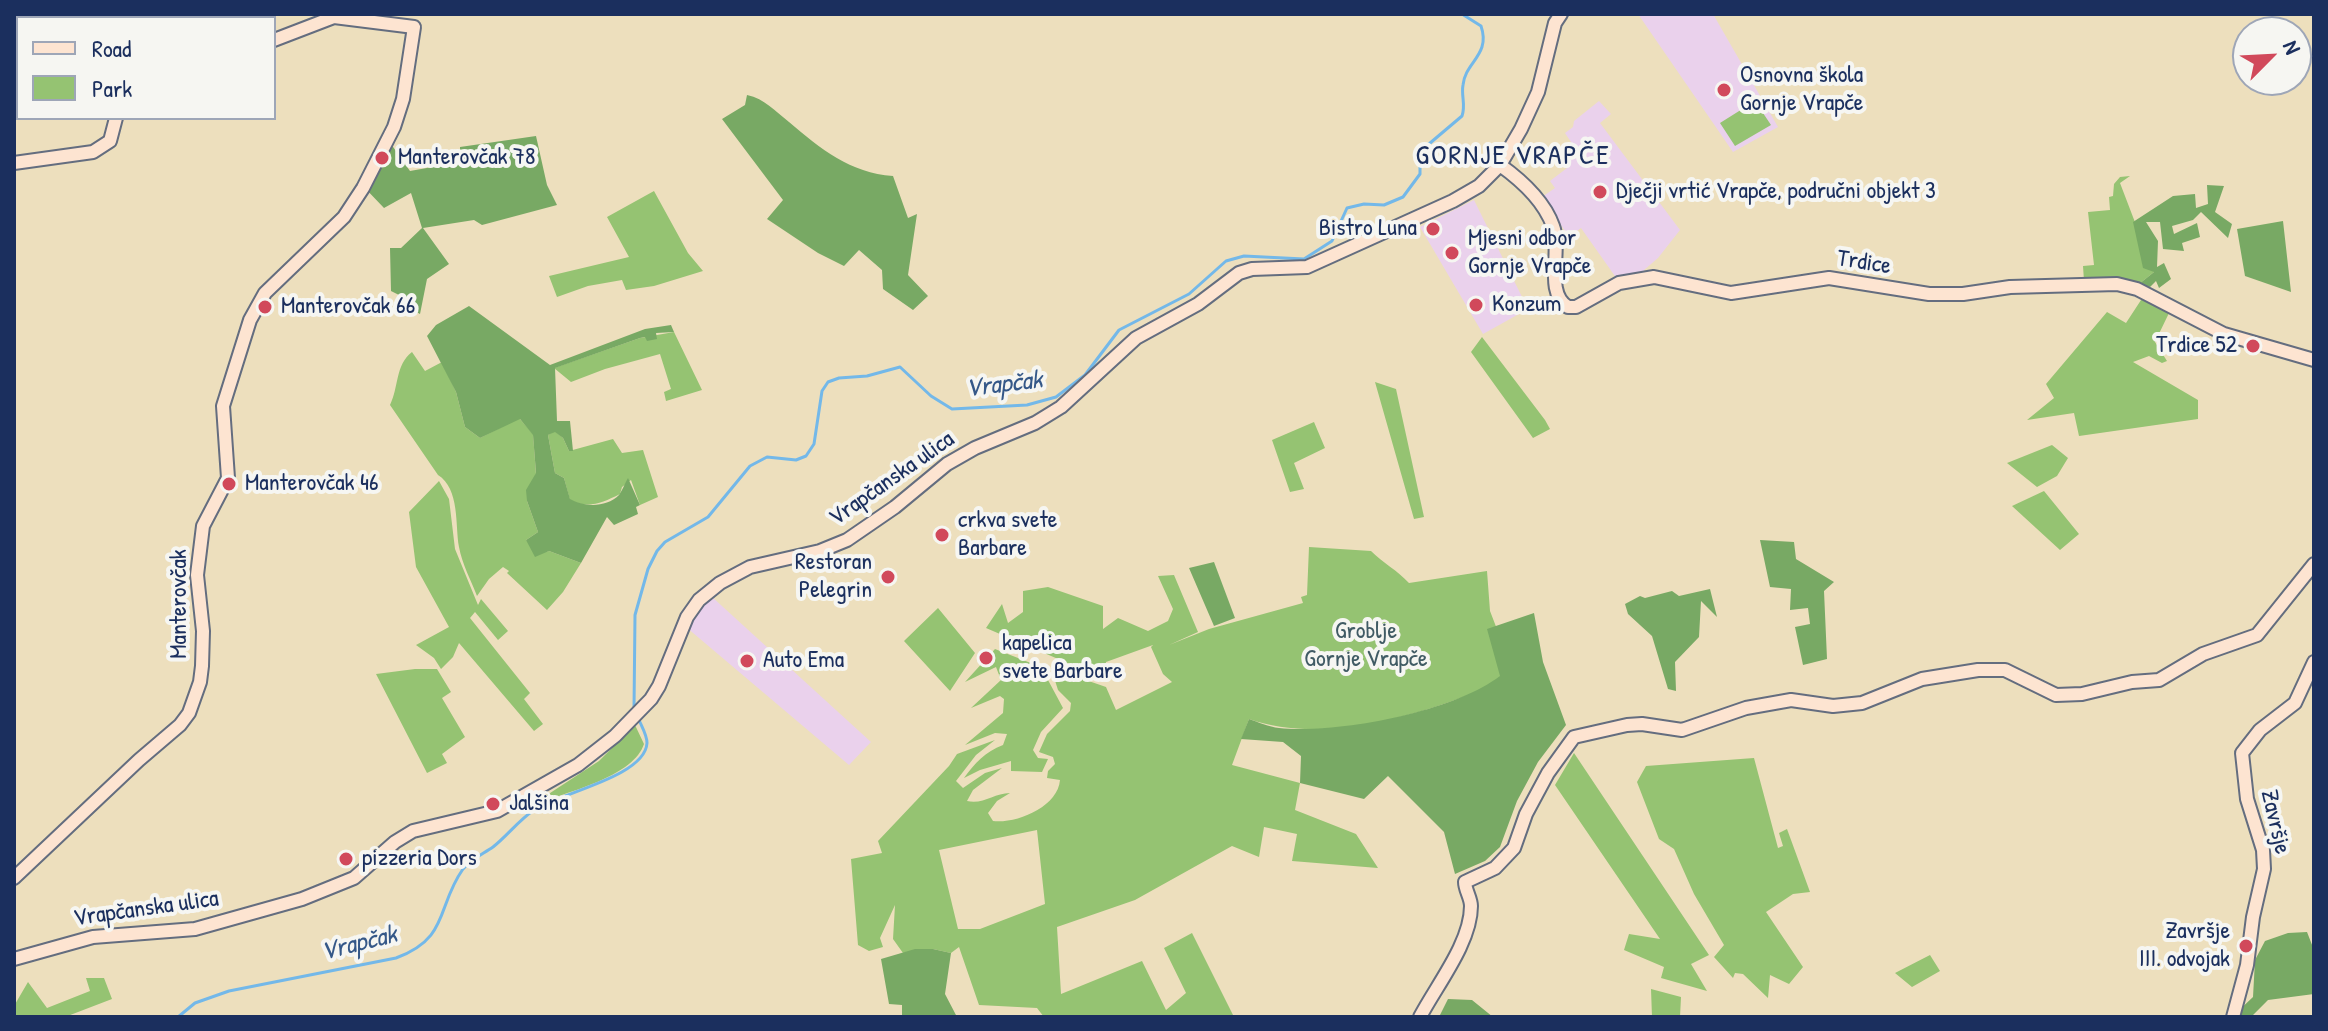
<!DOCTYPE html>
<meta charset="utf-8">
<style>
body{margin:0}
#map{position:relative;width:2328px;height:1031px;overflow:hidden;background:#eddfbd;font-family:"Patrick Hand",sans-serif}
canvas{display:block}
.frame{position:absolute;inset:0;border:16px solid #1b2f5e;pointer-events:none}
.legend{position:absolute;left:16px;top:16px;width:260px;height:104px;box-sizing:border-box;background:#f6f6f2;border:2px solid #9ea6b7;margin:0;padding:10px 14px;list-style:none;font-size:24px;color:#1b2f5e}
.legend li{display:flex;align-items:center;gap:16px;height:40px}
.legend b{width:40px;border:2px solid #9ea6b7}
.north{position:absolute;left:2232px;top:16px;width:80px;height:80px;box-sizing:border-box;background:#f6f6f2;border:2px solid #9ea6b7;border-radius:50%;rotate:66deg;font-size:22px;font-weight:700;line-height:32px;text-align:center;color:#1b2f5e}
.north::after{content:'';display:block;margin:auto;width:28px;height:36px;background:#d1495b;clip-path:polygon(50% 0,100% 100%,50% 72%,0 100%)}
</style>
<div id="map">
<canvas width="2328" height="1031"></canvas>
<div class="frame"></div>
<ul class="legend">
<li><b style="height:10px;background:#fde4d1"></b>Road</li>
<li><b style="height:22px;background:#95c372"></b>Park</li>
</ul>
<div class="north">N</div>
</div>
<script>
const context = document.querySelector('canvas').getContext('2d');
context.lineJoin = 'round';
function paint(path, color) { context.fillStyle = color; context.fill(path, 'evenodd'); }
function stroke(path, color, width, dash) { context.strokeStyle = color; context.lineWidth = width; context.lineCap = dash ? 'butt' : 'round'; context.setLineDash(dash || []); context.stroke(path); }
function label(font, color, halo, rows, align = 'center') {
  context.font = font + ' "Patrick Hand",sans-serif'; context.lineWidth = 8; context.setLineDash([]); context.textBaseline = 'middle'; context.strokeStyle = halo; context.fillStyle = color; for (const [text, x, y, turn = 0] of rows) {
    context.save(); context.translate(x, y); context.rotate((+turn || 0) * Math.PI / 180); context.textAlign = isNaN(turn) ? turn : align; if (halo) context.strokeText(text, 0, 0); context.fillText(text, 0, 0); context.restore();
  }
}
paint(new Path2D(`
 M 1638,14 L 1713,14 L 1778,127 L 1733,152 Z
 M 1599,101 L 1611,114 L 1600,123 L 1680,230 L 1658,258 L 1644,270 L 1644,273 L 1617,279 L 1581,228 L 1569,237 L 1542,197 L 1555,188 L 1550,181 L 1567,168 L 1562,160 L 1575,148 L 1565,133 L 1573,127 L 1574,121 Z
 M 1474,200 L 1528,309 L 1483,334 L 1420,227 Z
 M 711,596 L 871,742 L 849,765 L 686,627 Z`), '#ead1ec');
paint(new Path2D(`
 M 1755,101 L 1771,125 L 1735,146 L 1720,123 Z
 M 2130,176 L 2120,183 L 2154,272 L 2139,284 L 2084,281 L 2083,266 L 2094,265 L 2088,212 L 2110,210 L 2109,197 L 2113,196 L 2114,184 L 2120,177 Z
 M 654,191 L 688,253 L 703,271 L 654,286 L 626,290 L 622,280 L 588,286 L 557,297 L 549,276 L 629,257 L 607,217 Z
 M 2143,297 L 2169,313 L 2155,342 L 2167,361 L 2162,363 L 2149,356 L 2133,362 L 2198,400 L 2198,419 L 2079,436 L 2074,413 L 2027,420 L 2054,398 L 2046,384 L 2107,312 L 2126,323 Z
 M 674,332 L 702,390 L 666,401 L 664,392 L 671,389 L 660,354 L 605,369 L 571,382 L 554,368 L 640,338 Z
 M 1482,337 L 1545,420 L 1550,429 L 1533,438 L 1471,352 Z
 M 412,352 L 425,371 L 442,362 L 456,392 L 465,427 L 480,438 L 519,418 L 533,434 L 536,474 L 527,501 L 538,532 L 526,540 L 545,552 L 549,551 L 581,563 L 563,592 L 547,610 L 507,573 L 509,571 L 503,567 L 489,579 L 477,596 C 471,580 462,564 459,547 C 455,525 460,489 438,475 L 390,405 C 399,387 395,365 412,352 Z
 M 1375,382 L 1396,389 L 1424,517 L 1414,519 Z
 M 1314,422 L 1325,448 L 1294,463 L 1304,489 L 1290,492 L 1272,440 Z
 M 555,431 L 563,438 L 569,451 L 613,439 L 622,453 L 643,450 L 658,497 L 640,505 L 631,480 L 622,487 L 620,494 C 602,503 588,509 570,500 L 564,478 L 555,473 L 548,435 Z
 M 2052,445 L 2068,458 L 2057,476 L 2037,487 L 2007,463 Z
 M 439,481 L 449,499 L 455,549 L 478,605 L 481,599 L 508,631 L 498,640 L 475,612 L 470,618 L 530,693 L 524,699 L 543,724 L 534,731 L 459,643 L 453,657 L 441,669 L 434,658 L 416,645 L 449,627 L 416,567 L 409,512 Z
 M 2044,491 L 2079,534 L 2060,550 L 2012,506 Z
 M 1309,547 L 1371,551 C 1383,563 1397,570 1409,583 L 1487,571 L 1490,611 L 1515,676 C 1440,709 1330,748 1249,719 L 1232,765 L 1300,783 L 1295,810 L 1356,834 L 1378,868 L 1292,861 L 1297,834 L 1264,827 L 1259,857 L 1232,846 L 1135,900 L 1057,927 L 1061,994 L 1142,961 L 1166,1010 L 1186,993 L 1164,948 L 1192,933 L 1234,1017 L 1044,1017 L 1037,1008 L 979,1005 L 959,947 L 951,953 L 933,949 L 903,953 L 893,939 L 895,905 L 880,938 L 883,947 L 869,951 L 858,945 L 851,859 L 882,853 L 878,841 L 949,766 L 957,754 L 995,740 L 976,755 L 956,781 L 963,788 L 985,773 L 1002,768 L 973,790 L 967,801 C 983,805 994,793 1010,793 L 997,801 L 988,813 L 993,821 C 1016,824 1058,807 1060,780 L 1047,778 L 1048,771 L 1055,764 L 1053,757 L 1039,752 L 1047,734 L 1070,711 L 1071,703 L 1058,690 L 1051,668 L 1106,687 L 1116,710 L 1172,682 L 1163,674 L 1151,647 L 1153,645 L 1106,662 L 1105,672 L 1093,674 L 986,628 L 1002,604 L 1008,623 L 1023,612 L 1023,591 L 1048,587 L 1103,606 L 1103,629 L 1118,618 L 1148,631 L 1168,621 L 1173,609 L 1158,576 L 1174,575 L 1198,632 L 1169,645 L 1209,629 L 1303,603 L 1301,597 L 1307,595 ZM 1037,830 L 1045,904 L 980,929 L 958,929 L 939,850 Z
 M 938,608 L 975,653 L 950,691 L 904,641 Z
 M 995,649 L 1041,667 L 1063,708 L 1041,732 L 1033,750 L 1038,758 L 1048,759 L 1042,772 L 1011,771 L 1011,761 L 980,770 L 964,778 C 975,763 985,752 1003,745 L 1007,734 L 995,733 L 965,745 L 1003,713 L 1004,699 L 1000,696 L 971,708 L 1001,680 L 996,667 L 965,682 Z
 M 415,669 L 437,669 L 451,692 L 442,698 L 465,737 L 442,754 L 447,763 L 427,773 L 376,674 Z
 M 635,725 L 644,744 C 634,775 574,790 545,801 L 544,797 L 599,761 Z
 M 1574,753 L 1709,955 L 1691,964 L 1707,991 L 1661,978 L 1664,967 L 1624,950 L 1629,934 L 1660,939 L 1555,785 Z
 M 1754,758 L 1778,848 L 1783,846 L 1779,833 L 1787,829 L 1810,892 L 1793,894 L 1766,912 L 1803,967 L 1789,984 L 1770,975 L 1768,998 L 1743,974 L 1735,973 L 1733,978 L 1714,957 L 1724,945 L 1694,894 L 1674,849 L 1659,839 L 1637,782 L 1646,766 Z
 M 1930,955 L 1940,971 L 1912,987 L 1895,973 Z
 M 86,978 L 104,978 L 112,999 L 65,1017 L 14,1017 L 14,1006 L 28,982 L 47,1008 L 90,991 Z
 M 1651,989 L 1681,997 L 1680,1017 L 1652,1017 Z`), '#95c372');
paint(new Path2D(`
 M 747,95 C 765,99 775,111 789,122 C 821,149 850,173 893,176 L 908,218 L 917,214 L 908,275 L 928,296 L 913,310 L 883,289 L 882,270 L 859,250 L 844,266 L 818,253 L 767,219 L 783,200 L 722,119 L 745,105 Z
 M 536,136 L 547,185 L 557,205 L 482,225 L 474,220 L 423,228 L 449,264 L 427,279 L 420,314 L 409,308 L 411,301 L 391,291 L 390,248 L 401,248 L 422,228 L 411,193 L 384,208 L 362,185 L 386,137 L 410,171 L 460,162 L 460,147 Z
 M 2207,185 L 2224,186 L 2215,212 L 2232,224 L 2228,238 L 2201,212 L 2193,220 L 2172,226 L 2174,234 L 2197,223 L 2200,237 L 2182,243 L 2184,251 L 2163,249 L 2160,222 L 2146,222 L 2158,241 L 2157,267 L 2164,263 L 2171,279 L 2159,288 L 2156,281 L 2150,287 L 2139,284 L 2154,272 L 2143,268 L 2133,222 L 2173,196 L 2195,194 L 2196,208 L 2208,204 Z
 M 2283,221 L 2291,292 L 2245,276 L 2237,229 Z
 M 469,306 L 550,365 L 645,329 L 671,325 L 674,332 L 656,333 L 657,339 L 647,341 L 645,337 L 640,338 L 555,368 L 557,421 L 570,421 L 573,451 L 569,451 L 563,438 L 555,432 L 548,435 L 555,473 L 564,478 L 570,499 C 584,507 606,508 619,495 C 622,491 625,483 628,478 L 640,505 L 636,507 L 638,514 L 614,525 L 607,517 L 581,563 L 549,551 L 535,557 L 526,540 L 538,532 L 527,501 L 526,490 L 536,473 L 533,435 L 520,419 L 480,438 L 465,427 L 456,392 L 427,336 L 436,325 Z
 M 1760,540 L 1794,542 L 1796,559 L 1834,582 L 1824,591 L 1827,659 L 1803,665 L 1795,627 L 1810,624 L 1808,608 L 1790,610 L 1791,589 L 1770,587 Z
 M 1214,562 L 1235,618 L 1214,626 L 1189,568 Z
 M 1710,589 L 1717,617 L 1701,601 L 1699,637 L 1675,662 L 1676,691 L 1668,689 L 1652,636 L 1628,614 L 1625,604 L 1640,596 L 1645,598 L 1672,591 L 1679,596 Z
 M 1534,613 L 1543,662 L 1566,725 L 1538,762 L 1517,801 L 1500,847 L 1485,861 L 1455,874 L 1444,832 L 1388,776 L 1364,799 L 1300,783 L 1301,756 L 1283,742 L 1241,739 L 1249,719 C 1258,722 1269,727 1279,728 C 1338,734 1453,712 1500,676 L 1487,629 Z
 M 2307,932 L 2314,950 L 2314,994 L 2268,1000 L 2253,1015 L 2234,1015 L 2253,997 L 2255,960 L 2265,941 L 2288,933 Z
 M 915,949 L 933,949 L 951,953 L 945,994 L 957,1017 L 902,1017 L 902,1005 L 889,1004 L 881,959 Z
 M 1448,999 L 1472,1000 L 1493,1017 L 1439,1017 Z`), '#78a964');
stroke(new Path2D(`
 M 634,709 L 635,615 L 648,569 L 657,551 L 665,542 L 708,517 L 750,466 L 767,457 L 796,460 L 806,456 L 814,444 L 822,391 L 828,382 L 839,378 L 867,376 L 900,367 L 931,396 L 952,409 L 1027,405 L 1056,397 L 1085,375 L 1119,330 L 1189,294 L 1226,261 L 1244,256 L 1304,259 L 1332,241 L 1347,208 L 1364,204 L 1384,205 L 1403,197 L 1420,174 L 1420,156 L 1423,149 L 1462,116 C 1466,105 1461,96 1463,85 C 1465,62 1491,55 1481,26 L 1462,14
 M 178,1017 L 195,1003 L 229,991 L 396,958 C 450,938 436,907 463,869 C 471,859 483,854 493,847 C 507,836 519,820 534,810 C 559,793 645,777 647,743 C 647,735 642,727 639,720`), '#73b8e9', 3);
const secondary = new Path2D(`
 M 14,163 L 93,152 L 110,141 L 116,118
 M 1500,165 C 1521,180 1544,201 1553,226 C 1562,250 1544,293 1568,307 L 1576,307 L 1619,283 L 1654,277 L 1731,293 L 1829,278 L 1929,294 L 1963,294 L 2010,287 L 2117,284 L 2137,289 L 2224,334 L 2314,360
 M 14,878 L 139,760 L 180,725 L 189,713 L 200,682 L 202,666 L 203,631 L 197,575 L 203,526 L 228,478 L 223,406 L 250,320 L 265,293 L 344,217 L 363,188 L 394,127 L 403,99 L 414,27 L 334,17 L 274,40
 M 14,959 L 93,937 L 195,929 L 302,899 L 354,878 L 395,842 L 413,831 L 497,811 L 578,765 L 615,736 L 651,699 L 659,686 L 687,617 L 699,600 L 720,583 L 750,567 L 820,551 L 847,540 L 895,507 L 947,464 L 975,448 L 1035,423 L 1061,407 L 1136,338 L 1198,304 L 1239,273 L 1252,269 L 1307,267 L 1453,201 L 1479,186 L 1500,165 L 1521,129 L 1538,92 L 1555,23 L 1561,14
 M 1420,1017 C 1436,986 1471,943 1471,906 C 1471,898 1465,890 1465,882 L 1495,868 L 1514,848 L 1526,814 L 1548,773 L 1574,737 L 1627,725 L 1642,724 L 1682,730 L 1746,708 L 1791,700 L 1833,706 L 1862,703 L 1922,679 L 1978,670 L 2005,670 L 2056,695 L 2082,694 L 2132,682 L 2159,680 L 2203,654 L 2257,635 L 2314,564
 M 2233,1017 L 2247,965 L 2253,917 L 2264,869 L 2263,850 L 2247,799 L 2242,753 L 2260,730 L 2295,703 L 2314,662`);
stroke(secondary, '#646d7f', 16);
stroke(secondary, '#fde4d1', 12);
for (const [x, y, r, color] of [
 [1724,90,8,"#d1495b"],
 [382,158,8,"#d1495b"],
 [1600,192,8,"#d1495b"],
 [1433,229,8,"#d1495b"],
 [1452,253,8,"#d1495b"],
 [1476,305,8,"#d1495b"],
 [265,307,8,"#d1495b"],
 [2253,346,8,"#d1495b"],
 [229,484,8,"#d1495b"],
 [942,535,8,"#d1495b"],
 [888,577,8,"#d1495b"],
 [986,658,8,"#d1495b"],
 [747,661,8,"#d1495b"],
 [493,804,8,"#d1495b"],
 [346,859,8,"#d1495b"],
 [2246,946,8,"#d1495b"]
]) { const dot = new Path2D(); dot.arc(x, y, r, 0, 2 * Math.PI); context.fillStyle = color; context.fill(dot); stroke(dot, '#f6f6f2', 3); }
label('24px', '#1b2f5e', '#f6f6f2', [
 ["Osnovna škola",1740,76],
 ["Gornje Vrapče",1740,104],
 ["Manterovčak 78",398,158],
 ["Dječji vrtić Vrapče, područni objekt 3",1616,192],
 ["Bistro Luna",1417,229,"right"],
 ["Mjesni odbor",1468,239],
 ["Gornje Vrapče",1468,267],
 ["Konzum",1492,305],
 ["Manterovčak 66",281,307],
 ["Trdice 52",2237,346,"right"],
 ["Manterovčak 46",245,484],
 ["crkva svete",958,521],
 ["Barbare",958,549],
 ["Restoran",872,563,"right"],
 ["Pelegrin",872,591,"right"],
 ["kapelica",1002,644],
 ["svete Barbare",1002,672],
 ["Auto Ema",763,661],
 ["Jalšina",509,804],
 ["pizzeria Dors",362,859],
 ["Završje",2230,932,"right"],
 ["III. odvojak",2230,960,"right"]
], 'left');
label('24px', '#1b2f5e', '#f6f6f2', [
 ["Trdice",1864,263,9],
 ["Vrapčanska ulica",892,479,-35],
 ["Manterovčak",180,604,-90],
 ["Završje",2275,822,77],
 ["Vrapčanska ulica",146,909,-8]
]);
label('24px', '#405b64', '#f6f6f2', [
 ["Groblje",1366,632],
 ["Gornje Vrapče",1366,660]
]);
label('italic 26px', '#355888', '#f6f6f2', [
 ["Vrapčak",1004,385,-7],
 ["Vrapčak",359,944,-14]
]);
context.letterSpacing = '2px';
label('28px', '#1b2f5e', '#f6f6f2', [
 ["GORNJE VRAPČE",1513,157]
]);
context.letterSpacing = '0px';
</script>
